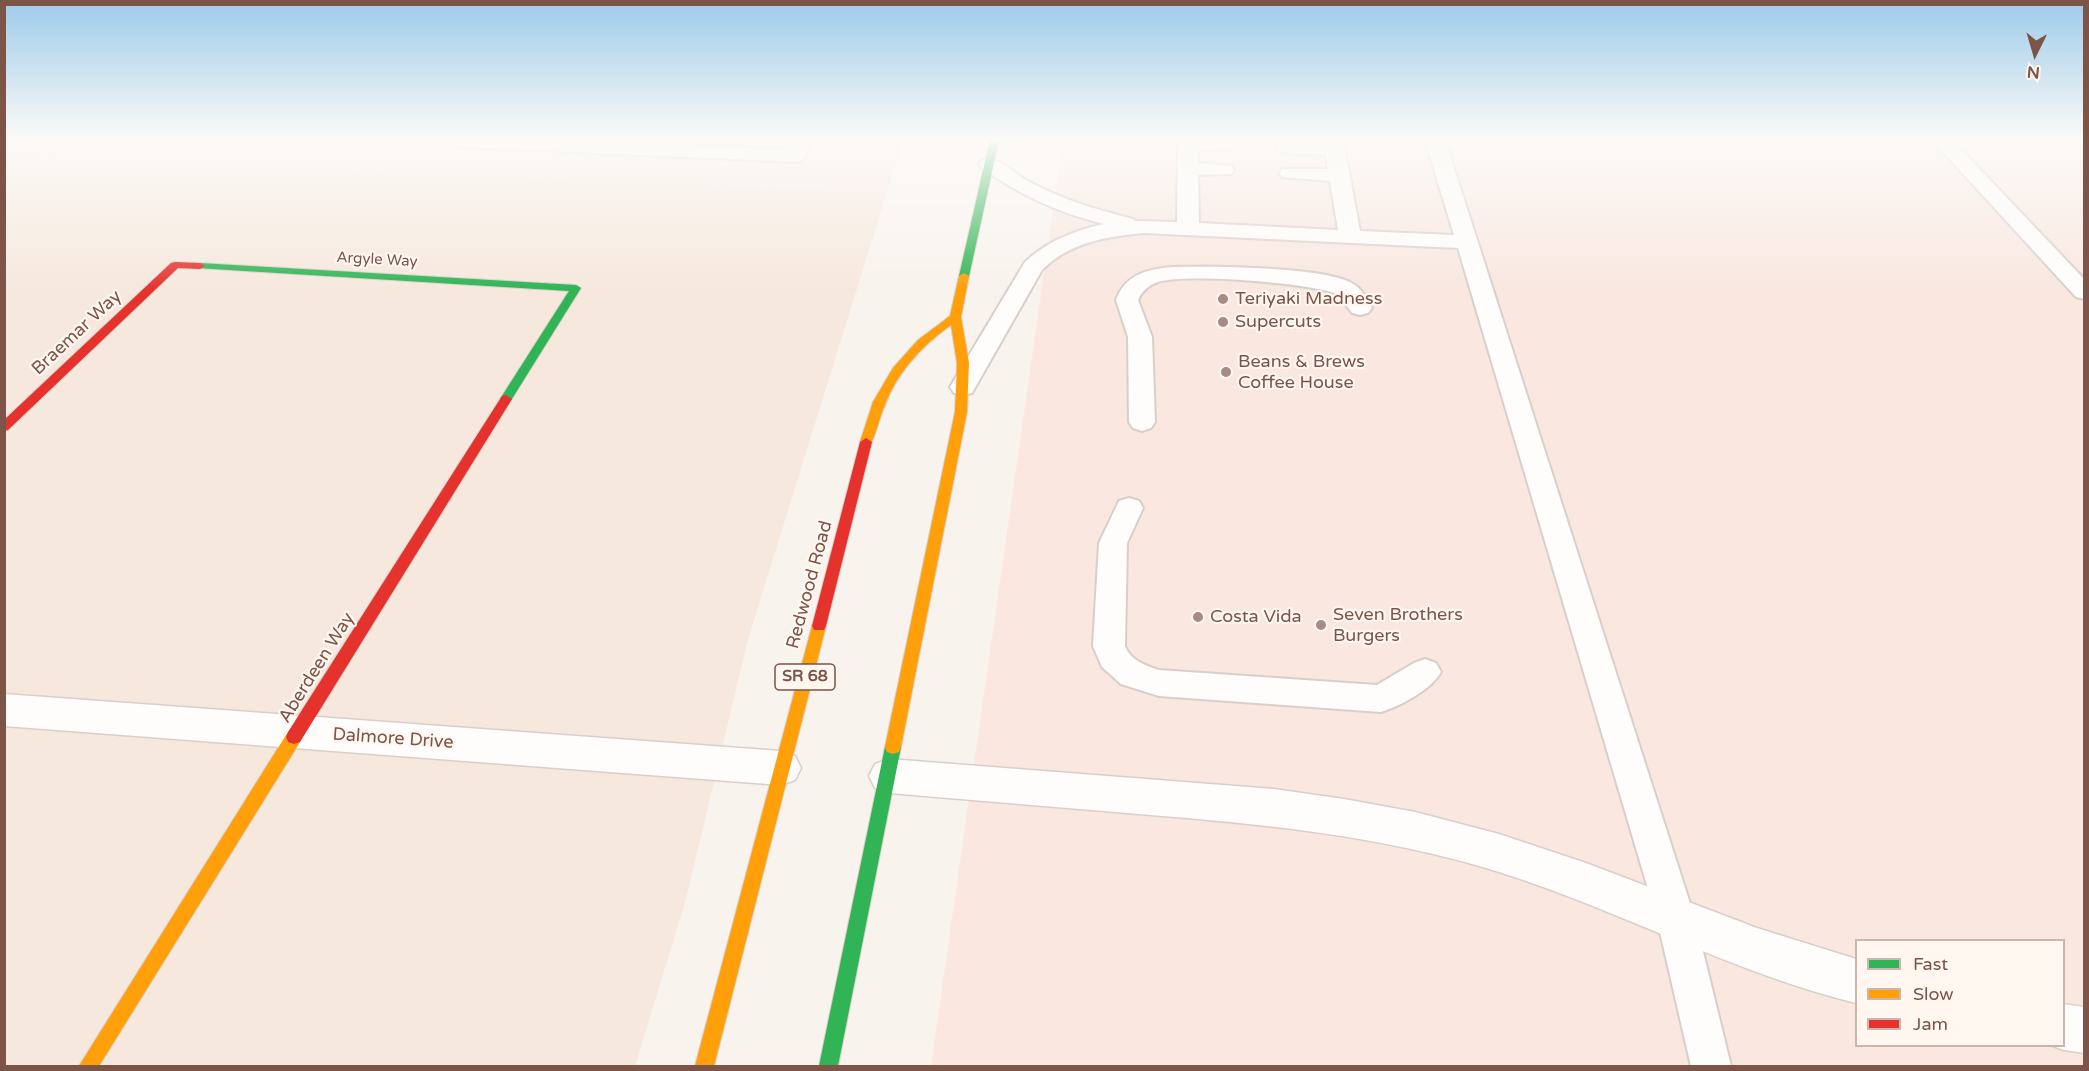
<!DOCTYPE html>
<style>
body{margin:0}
#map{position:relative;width:2089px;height:1071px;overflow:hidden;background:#f9f3ed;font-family:"Varela Round",sans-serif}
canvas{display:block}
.frame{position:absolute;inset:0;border:6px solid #7c5448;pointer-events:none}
.legend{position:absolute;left:1855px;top:939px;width:210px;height:108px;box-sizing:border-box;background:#fff7f0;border:2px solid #cbb6ad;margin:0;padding:8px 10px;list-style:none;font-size:18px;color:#7c5448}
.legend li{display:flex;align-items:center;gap:12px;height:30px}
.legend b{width:30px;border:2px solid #cbb6ad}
.north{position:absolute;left:2005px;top:24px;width:60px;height:60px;-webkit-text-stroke:4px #fff7f0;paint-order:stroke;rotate:185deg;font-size:16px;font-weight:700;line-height:24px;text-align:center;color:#7c5448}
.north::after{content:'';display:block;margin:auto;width:21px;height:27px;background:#7c5448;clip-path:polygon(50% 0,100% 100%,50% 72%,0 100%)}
</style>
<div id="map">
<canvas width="2089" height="1071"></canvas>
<div class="frame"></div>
<ul class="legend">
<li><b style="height:8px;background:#30b455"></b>Fast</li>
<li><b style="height:8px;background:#ff9f0a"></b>Slow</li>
<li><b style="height:8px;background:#e5322d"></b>Jam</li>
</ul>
<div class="north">N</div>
</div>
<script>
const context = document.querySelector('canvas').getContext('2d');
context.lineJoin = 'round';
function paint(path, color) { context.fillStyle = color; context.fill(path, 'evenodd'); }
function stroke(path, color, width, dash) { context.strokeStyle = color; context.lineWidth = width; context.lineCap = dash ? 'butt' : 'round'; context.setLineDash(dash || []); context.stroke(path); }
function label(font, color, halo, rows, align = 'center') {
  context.font = font + ' "Varela Round",sans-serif'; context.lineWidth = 4.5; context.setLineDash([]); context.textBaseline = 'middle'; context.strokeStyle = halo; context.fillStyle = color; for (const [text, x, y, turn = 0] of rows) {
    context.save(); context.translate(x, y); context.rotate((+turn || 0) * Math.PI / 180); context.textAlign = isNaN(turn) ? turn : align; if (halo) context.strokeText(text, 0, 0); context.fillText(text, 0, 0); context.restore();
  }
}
paint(new Path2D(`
 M 5,153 L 887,192 L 748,639 L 686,899 L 635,1066 L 5,1066 Z`), '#f6e8dd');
paint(new Path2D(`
 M 5,140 L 903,140 L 887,192 L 5,153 Z
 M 1063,140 L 2084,140 L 2084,1066 L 931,1066 ZM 1856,940 L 2064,940 L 2064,1046 L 1856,1046 Z`), '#f9e7e0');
const lane = new Path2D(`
 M 435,140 L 579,140 L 789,150 L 793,140 L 812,140 L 803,160 L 796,162 L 444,146 L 437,144 Z
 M 1178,140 L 1226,140 L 1232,145 L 1229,149 L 1198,150 L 1198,163 L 1231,166 L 1234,170 L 1231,174 L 1198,175 L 1199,223 L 1338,230 L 1330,181 L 1282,177 L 1279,173 L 1282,169 L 1328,169 L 1326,155 L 1279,152 L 1276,148 L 1279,144 L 1324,144 L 1323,140 L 1343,140 L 1360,231 L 1454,235 L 1425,140 L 1445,140 L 1695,919 L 1731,1066 L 1691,1066 L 1657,919 L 1458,248 L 1143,233 C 1106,237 1070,242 1042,270 L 972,393 L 963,395 L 954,393 L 950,387 L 1025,262 C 1046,242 1075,230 1104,224 C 1059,213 1019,195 982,168 L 979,164 L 982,160 C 998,156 1011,170 1023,178 C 1058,199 1095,209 1133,219 L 1135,221 L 1177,222 Z
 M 1932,140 L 1952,140 L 2084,279 L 2084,299 L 2076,297 Z
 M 1172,267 C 1207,266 1330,266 1355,285 C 1363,290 1367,301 1372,308 L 1368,313 L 1360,315 L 1352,313 L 1338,294 C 1308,283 1188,273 1158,282 C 1149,285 1142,291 1138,300 L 1152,337 L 1155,422 L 1151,428 L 1142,431 L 1133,428 L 1129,422 L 1128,337 L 1116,300 C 1125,275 1147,269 1172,267 Z
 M 1129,498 L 1139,501 L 1143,508 L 1127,543 L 1125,646 C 1130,660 1146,666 1159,670 L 1377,685 L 1414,663 L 1425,659 L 1436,663 L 1441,672 C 1431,690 1400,706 1381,712 L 1159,696 L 1121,684 L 1102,667 L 1093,646 L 1099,543 L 1119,501 Z`);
const street = new Path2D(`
 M 4,694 L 781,751 L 795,756 L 801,768 L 795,780 L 781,785 L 4,726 Z
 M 889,759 L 1274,789 L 1344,799 L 1415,812 L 1499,834 L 1586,863 L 1757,928 L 1856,959 L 1856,1003 C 1733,973 1620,910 1499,872 C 1380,835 1262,824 1139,814 C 1056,807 972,800 889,793 L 875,788 L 869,776 L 875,764 Z
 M 2064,1004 L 2084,1007 L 2084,1053 L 2064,1050 L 2053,1046 L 2064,1046 Z`);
const fast = new Path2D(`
 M 990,140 L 999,140 L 969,276 L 964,279 L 959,276 Z
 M 200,263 L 576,285 L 581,288 L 510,402 L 506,403 L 500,399 L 569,291 L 196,268 L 195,266 Z
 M 893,740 L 899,742 L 901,747 L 838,1066 L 819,1066 L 885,747 L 887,742 Z`);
const slow = new Path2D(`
 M 964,273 L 969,276 L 961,317 L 969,363 L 967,412 L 901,747 L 899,752 L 893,754 L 887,752 L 885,747 L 955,412 L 957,363 L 951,325 C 922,346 898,371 885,405 C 879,418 877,433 870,445 L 866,446 L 860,442 L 873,402 L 893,368 L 918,340 L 950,316 L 959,276 Z
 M 819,620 L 824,622 L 826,626 L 714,1066 L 695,1066 L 812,626 L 814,622 Z
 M 294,730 L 300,732 L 302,737 L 300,742 L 99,1066 L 79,1066 L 288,732 Z`);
const jam = new Path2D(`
 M 175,262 L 200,263 L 205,266 L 200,269 L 178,268 L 8,430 L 4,431 L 4,420 L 171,263 Z
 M 506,395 L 512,399 L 300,742 L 294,744 L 288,742 L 286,737 L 288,732 L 502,396 Z
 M 866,438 L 872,442 L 826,626 L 824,630 L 814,630 L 812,626 L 860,442 Z`);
stroke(lane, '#d9cfca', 4);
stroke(street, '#d9cfca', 3);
stroke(fast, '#dad0ca', 2);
stroke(slow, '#dad0ca', 2);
stroke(jam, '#dad0ca', 2);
paint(lane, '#fefdfc');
paint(street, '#fefdfc');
paint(fast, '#30b455');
paint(slow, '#ff9f0a');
paint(jam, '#e5322d');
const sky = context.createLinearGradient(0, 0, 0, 290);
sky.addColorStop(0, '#9dcbea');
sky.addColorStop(0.48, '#fcfaf7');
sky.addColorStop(1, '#fcfaf700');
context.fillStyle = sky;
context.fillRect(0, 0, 2089, 290);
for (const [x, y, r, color] of [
 [1223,299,6,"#a88c82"],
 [1223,322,6,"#a88c82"],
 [1226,372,6,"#a88c82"],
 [1198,617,6,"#a88c82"],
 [1321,625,6,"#a88c82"]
]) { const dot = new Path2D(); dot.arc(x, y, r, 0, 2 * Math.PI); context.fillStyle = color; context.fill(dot); stroke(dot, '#fff7f0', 2); }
label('15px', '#7c5448', '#fff7f0', [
 ["Argyle Way",377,260,3]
]);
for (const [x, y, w] of [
 [805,677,60]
]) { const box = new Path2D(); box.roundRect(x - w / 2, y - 13, w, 26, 4.5); context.fillStyle = '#fff7f0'; context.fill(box); stroke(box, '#7c5448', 1.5); }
label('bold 16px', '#7c5448', null, [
 ["SR 68",805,677]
]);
label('18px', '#7c5448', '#fff7f0', [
 ["Teriyaki Madness",1235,299],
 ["Supercuts",1235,322],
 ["Beans & Brews",1238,362],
 ["Coffee House",1238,383],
 ["Seven Brothers",1333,615],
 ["Burgers",1333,636],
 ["Costa Vida",1210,617]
], 'left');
label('18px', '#7c5448', '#fff7f0', [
 ["Braemar Way",77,333,-43],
 ["Redwood Road",810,585,-75],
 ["Aberdeen Way",317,668,-58],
 ["Dalmore Drive",393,739,4]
]);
</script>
